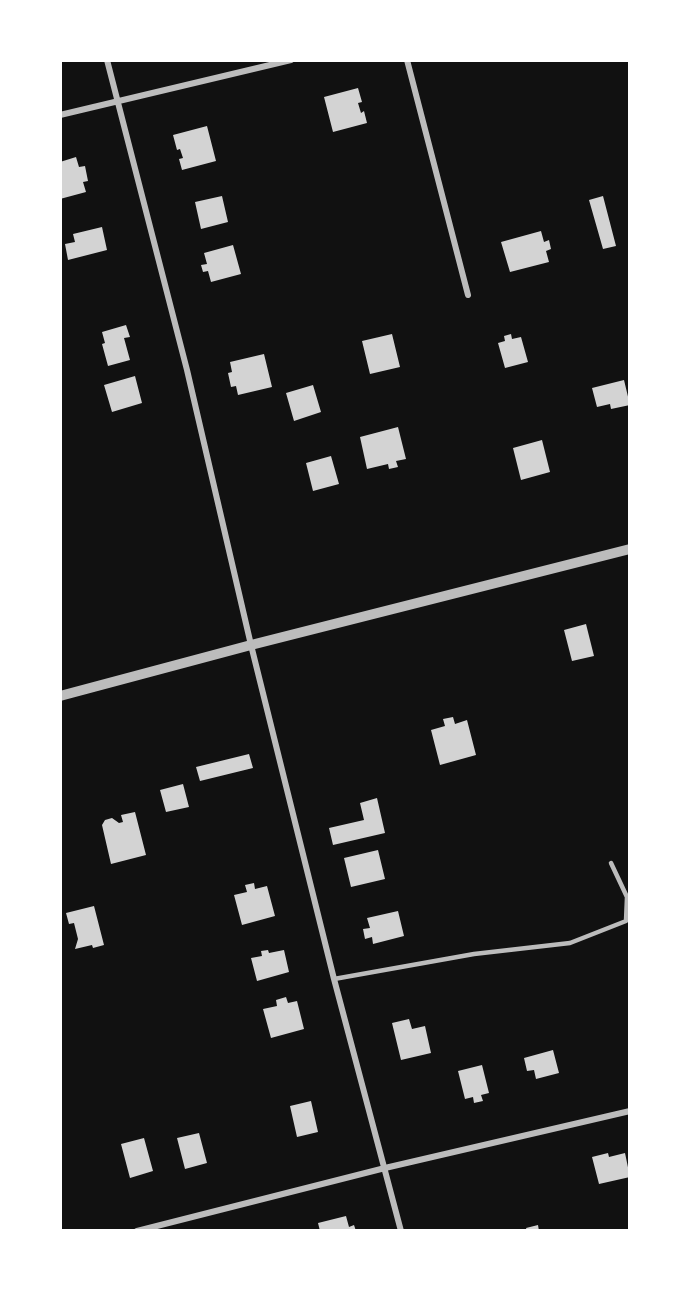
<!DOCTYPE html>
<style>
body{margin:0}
#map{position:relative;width:690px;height:1291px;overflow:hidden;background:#111;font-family:"DejaVu Sans",sans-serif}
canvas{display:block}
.frame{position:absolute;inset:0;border:62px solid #fff;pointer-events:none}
</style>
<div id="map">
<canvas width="690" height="1291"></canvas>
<div class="frame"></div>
</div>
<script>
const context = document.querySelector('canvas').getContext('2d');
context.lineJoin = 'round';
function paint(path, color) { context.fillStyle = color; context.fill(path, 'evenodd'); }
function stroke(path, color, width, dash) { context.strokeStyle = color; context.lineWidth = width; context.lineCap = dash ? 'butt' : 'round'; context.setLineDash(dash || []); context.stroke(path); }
paint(new Path2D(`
 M 358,88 L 362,102 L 358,103 L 361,113 L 364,111 L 367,123 L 333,132 L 324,97 Z
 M 207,126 L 216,161 L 182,170 L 179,159 L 183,158 L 180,149 L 177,150 L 173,135 Z
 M 76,157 L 79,167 L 85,166 L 88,181 L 83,182 L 86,192 L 60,199 L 60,162 Z
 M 222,196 L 228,222 L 201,229 L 195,202 Z
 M 603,196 L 616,246 L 603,249 L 589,200 Z
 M 102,227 L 107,250 L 68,260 L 65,244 L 75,242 L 73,234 Z
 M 541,231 L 544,242 L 549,240 L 551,249 L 546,251 L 549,262 L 510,272 L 501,242 Z
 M 233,245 L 241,274 L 211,282 L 208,271 L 203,272 L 201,265 L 207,264 L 204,253 Z
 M 126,325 L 130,337 L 124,338 L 130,360 L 108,366 L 102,344 L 105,343 L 102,332 Z
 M 392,334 L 400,367 L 370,374 L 362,341 Z
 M 511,334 L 512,339 L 521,337 L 528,362 L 505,368 L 498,343 L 505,341 L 504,336 Z
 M 264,354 L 272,387 L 238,395 L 236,386 L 231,387 L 228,373 L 232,372 L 230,362 Z
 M 135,376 L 142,403 L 112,412 L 104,385 Z
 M 624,380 L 630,405 L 611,409 L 610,404 L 597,407 L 592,388 Z
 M 313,385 L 321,412 L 294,421 L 286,393 Z
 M 398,427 L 406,459 L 396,461 L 398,467 L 389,469 L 388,464 L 367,469 L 360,437 Z
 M 542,440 L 550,472 L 521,480 L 513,448 Z
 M 331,456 L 339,484 L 313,491 L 306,463 Z
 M 586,624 L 594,656 L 572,661 L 564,630 Z
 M 453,717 L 455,724 L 467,720 L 476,755 L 440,765 L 431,730 L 445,726 L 443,719 Z
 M 249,754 L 253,768 L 200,781 L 196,767 Z
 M 183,784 L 189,807 L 166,812 L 160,790 Z
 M 377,798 L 385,833 L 333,845 L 329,828 L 364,820 L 360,803 Z
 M 135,812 L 146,855 L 111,864 L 102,825 L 105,820 L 112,818 L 119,823 L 123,822 L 121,815 Z
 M 378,850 L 385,879 L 351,887 L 344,858 Z
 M 254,883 L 255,889 L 267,886 L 275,916 L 242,925 L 234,895 L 247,892 L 245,885 Z
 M 94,906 L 104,945 L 93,948 L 92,945 L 75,949 L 78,939 L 74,923 L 69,924 L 66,913 Z
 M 398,911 L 404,936 L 373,944 L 372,937 L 365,939 L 363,929 L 370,928 L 367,918 Z
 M 268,950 L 269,953 L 284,950 L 289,972 L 257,981 L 251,958 L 262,956 L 261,951 Z
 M 286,997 L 288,1003 L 297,1001 L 304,1029 L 271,1038 L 263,1009 L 277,1006 L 276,1000 Z
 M 409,1019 L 412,1029 L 425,1026 L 431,1053 L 401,1060 L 392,1023 Z
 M 553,1050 L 559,1073 L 536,1079 L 534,1070 L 527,1071 L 524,1058 Z
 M 482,1065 L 489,1093 L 481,1095 L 483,1101 L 474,1103 L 473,1097 L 465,1099 L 458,1071 Z
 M 311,1101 L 318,1132 L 297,1137 L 290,1106 Z
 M 199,1133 L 207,1163 L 185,1169 L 177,1138 Z
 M 144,1138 L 153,1171 L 130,1178 L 121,1144 Z
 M 608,1153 L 609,1157 L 625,1153 L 630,1177 L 599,1184 L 592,1157 Z
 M 346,1216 L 349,1227 L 354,1225 L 356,1231 L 320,1231 L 318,1223 Z
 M 538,1225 L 539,1231 L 527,1231 L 526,1228 Z`), '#d3d3d3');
stroke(new Path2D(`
 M 334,979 L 474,954 L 570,943 L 626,921 L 627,897 L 611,863`), '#bcbcbc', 4.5);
stroke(new Path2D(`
 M 107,60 L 187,370 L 251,645 L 334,979 L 401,1231
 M 407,60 L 468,295
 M 60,115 L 291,60
 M 137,1231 L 385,1168 L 630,1111`), '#bcbcbc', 6);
stroke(new Path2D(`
 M 60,696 L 251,645 L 630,549`), '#bcbcbc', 10);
</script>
